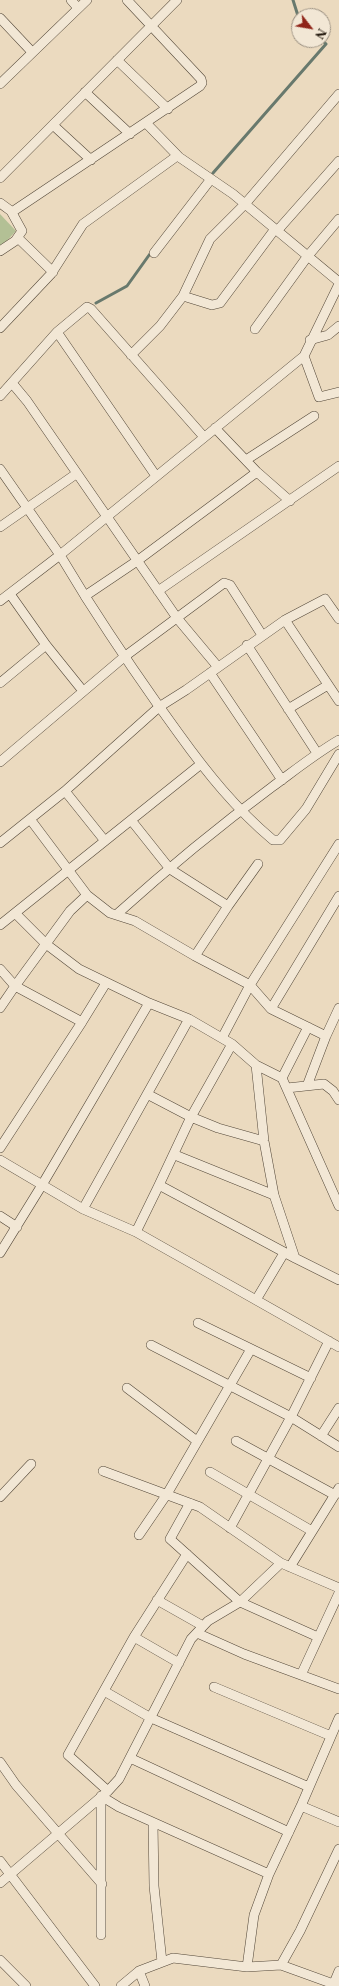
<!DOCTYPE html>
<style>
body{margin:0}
#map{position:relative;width:339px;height:1986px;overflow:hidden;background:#ebdabf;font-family:"Libre Caslon Text",serif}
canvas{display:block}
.north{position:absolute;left:291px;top:8px;width:40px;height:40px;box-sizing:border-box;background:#f2e7d5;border:1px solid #9e9384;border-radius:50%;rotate:121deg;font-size:11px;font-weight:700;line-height:16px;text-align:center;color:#20160b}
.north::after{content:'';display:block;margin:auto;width:14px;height:18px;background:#8f2418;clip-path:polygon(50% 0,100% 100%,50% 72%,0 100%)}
</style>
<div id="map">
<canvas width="339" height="1986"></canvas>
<div class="north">N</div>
</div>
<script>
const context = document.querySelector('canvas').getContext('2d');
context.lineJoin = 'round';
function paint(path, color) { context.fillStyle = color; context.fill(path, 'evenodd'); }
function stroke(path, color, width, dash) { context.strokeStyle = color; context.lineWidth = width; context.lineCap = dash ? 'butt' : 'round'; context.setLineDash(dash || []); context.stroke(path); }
paint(new Path2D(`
 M 0,214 L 16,231 L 0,248 Z`), '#b3c095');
stroke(new Path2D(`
 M 293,0 L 299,19
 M 213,173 L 326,44 L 322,40
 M 96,303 L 127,286 L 152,251`), '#68796d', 3);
const street = new Path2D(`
 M 71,0 L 78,8
 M 0,18 L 32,52
 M 117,60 L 168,109
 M 0,84 L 87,0
 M 85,92 L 130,134
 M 146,123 L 179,157 L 233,194 L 339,282
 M 53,125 L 91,160
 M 0,178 L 177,0
 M 0,203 L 11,211 L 15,210 L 200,86 L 202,83 L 201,79 L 127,0
 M 277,231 L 339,161
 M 18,238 L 53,272
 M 0,251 L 15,241 L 22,231 L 11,211
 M 154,253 L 211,179
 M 183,296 L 212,305 L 220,303 L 275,229
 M 0,328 L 51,274 L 83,224 L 177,156
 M 255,329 L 307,257 L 339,219
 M 57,332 L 156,476
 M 310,340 L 328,335 L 339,326
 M 131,355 L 160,326 L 183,296 L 210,239 L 245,204 L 339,94
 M 304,356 L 319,397 L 339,392
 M 12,383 L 27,401 L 177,618 L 218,667
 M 0,396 L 57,332 L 87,307 L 91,309 L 204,437
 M 215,428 L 257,472 L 290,501
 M 246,460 L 314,416
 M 0,469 L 60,555 L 85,596 L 137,561 L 257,472
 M 0,527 L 76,474
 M 158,591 L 339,466
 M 10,594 L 46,645 L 83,691
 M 85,596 C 115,643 146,689 179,734 C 207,773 236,809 273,840 L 280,840 L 306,809 L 339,754
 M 0,601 L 60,555 L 304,356 L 339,284
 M 285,620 L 339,701
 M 247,645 L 317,753
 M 210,673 L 282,780
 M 0,683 L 46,645
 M 288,709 L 328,685
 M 0,762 L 124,657 L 224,583 L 230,585 L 262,635
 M 65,791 L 105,841
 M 30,819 L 87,895 L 110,913 L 135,921 L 195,956 L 250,985 L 271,1009 L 339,896
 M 131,820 L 170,869 L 228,906
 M 0,843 L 65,791 L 159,707 L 186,690 L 285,620 L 325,599 L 339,619
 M 15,913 L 46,944 L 79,969 L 149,1003 L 189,1019 L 232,1044 L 256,1065 L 282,1078 L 308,1027
 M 116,915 C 166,870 218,827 272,787 C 294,771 315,754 339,740
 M 0,925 L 201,764
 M 195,956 L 228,906 L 258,864
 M 0,969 L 15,986 L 70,911 L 87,895
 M 0,1008 L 15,986 L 82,1022
 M 271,1009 L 326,1036 L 339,1008
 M 222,1038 L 250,985 L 339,844
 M 282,1078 L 339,1206
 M 307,1086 L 326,1036
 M 287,1088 L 324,1084 L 333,1091 L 339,1100
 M 147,1094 L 191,1117 L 218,1128 L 264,1141
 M 0,1148 L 82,1022 L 106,983
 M 175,1155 L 274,1195
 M 0,1160 L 83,1209 L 136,1232 L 339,1347
 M 159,1185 L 191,1117 L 232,1044
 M 83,1209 L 189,1019
 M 0,1216 L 17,1227
 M 136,1232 L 159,1185 L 295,1258 L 274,1195 L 264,1141 L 256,1065
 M 0,1253 L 42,1185 L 149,1003
 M 295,1258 L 339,1280
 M 256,1300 L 284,1253
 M 198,1323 L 311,1378
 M 151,1345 L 291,1417 L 339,1447
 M 127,1388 L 197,1441
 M 321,1436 L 339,1408
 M 236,1441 L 335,1495
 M 103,1471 L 200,1507 L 281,1563 L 339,1588
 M 210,1472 L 312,1531
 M 0,1497 L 31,1464
 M 190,1503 L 170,1539 L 240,1602 L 318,1637
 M 230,1528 L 291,1417 L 329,1341
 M 139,1535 L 167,1494 L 251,1349
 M 290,1567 L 339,1488
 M 157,1600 L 203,1626
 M 197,1633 L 244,1654 L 339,1689
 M 134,1637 L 187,1554
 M 301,1675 L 339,1593
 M 214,1687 L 331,1736
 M 104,1691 L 151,1718 L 309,1787
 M 130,1758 L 289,1832
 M 0,1762 L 16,1785 L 102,1884
 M 108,1791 L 68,1755 L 134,1637 L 179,1663
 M 101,1796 L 119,1807 L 269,1874
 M 101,1796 L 101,1935
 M 301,1806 L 339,1822
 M 153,1823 L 154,1886 L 162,1962
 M 0,1861 L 95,1986
 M 0,1883 L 108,1791 L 119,1779 L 191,1639 L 208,1621 L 240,1602 L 281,1563
 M 0,1960 L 26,1986
 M 281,1965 L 300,1931 L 339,1849
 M 247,1967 L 254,1915 L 269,1874 L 301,1806 L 339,1718
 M 139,1971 L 145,1986
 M 334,1983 L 339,1971
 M 121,1986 L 139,1971 L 173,1958 L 247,1967 L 281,1965 L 339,1986`);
stroke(street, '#534738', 10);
stroke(street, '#f2e7d5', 9);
</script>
